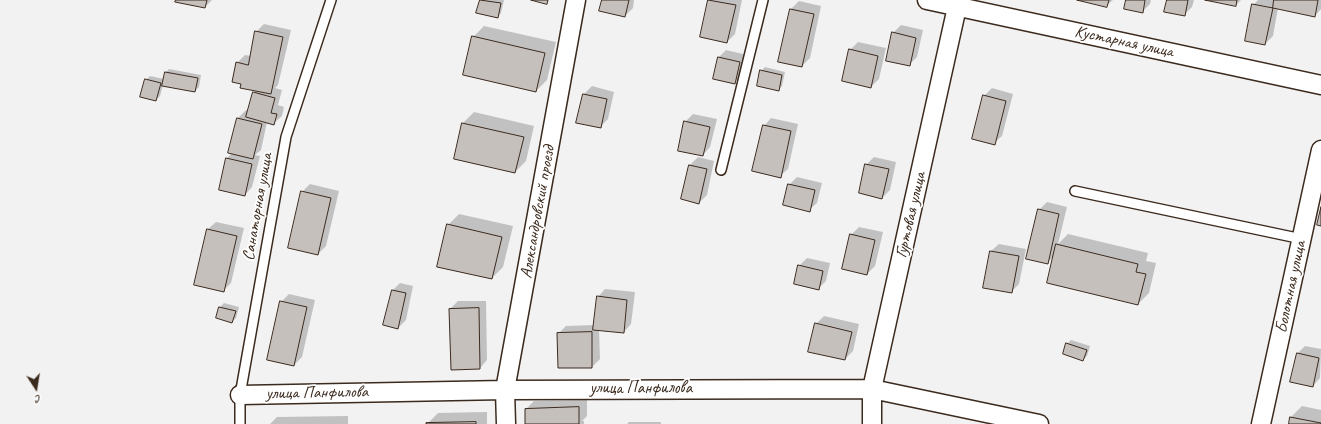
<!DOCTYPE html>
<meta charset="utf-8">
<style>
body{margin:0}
#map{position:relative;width:1321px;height:424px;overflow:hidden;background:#f3f2f2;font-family:Caveat,sans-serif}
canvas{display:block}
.north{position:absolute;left:16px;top:368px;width:40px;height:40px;-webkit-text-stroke:3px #fff;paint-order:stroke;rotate:168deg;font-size:11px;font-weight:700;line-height:16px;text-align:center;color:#3b2a1e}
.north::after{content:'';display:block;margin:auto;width:14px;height:18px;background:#3b2a1e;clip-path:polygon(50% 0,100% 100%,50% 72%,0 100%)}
</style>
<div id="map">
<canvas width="1321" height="424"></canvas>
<div class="north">С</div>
</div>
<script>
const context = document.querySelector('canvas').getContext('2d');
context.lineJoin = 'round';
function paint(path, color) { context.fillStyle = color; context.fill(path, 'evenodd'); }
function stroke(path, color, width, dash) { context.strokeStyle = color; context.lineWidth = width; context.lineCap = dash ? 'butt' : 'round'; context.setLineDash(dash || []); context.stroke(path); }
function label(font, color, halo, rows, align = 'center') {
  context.font = font + ' Caveat,sans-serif'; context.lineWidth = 3.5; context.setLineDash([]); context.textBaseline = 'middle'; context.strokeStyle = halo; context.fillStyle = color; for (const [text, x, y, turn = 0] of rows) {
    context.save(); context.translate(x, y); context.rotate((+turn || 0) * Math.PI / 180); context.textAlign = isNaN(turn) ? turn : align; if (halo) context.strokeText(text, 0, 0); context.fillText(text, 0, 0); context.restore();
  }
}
paint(new Path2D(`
 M 177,0 L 212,0 L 205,7 Z
 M 481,0 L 504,0 L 501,13 L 498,17 L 478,12 Z
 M 603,0 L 634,0 L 633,8 L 625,16 Z
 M 709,0 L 742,0 L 735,34 L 727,42 L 701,36 Z
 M 1080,0 L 1113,0 L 1107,5 Z
 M 1127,0 L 1151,0 L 1150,4 L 1142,12 Z
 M 1168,0 L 1194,0 L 1192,7 L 1184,15 Z
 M 1210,0 L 1241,0 L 1236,5 Z
 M 1258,0 L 1321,0 L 1321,9 L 1315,16 L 1278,8 L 1273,36 L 1265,44 L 1253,5 Z
 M 799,1 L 821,6 L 810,58 L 802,66 L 779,61 L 791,9 Z
 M 264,24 L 291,30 L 278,85 L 275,88 L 282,90 L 278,105 L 284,107 L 282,116 L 274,123 L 267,122 L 261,150 L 255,155 L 260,156 L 252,187 L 245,195 L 220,189 L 227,158 L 232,153 L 229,152 L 238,118 L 246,110 L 249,111 L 254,93 L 256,90 L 242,83 L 237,63 L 245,55 L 251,56 L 256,32 Z
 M 901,25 L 923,30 L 917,57 L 909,65 L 893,33 Z
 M 484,26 L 556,42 L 547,80 L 536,91 L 473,37 Z
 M 858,42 L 886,48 L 879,79 L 871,87 L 850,50 Z
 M 726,50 L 747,55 L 742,75 L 734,83 L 719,57 Z
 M 765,67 L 785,72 L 782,86 L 778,90 L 761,71 Z
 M 169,69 L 201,75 L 199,87 L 195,91 L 163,85 L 160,96 L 156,100 L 146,80 L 150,76 L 164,79 L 166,72 Z
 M 592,86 L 614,92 L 608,119 L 600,127 L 584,94 Z
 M 992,88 L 1013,94 L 1002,136 L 994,143 L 984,96 Z
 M 474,112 L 534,126 L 526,161 L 515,172 L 455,159 L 463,123 Z
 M 693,114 L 717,119 L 710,147 L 703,155 L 685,122 Z
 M 771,118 L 798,124 L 788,169 L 780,176 L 764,126 Z
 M 698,157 L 714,161 L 707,195 L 699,203 L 682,199 L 690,165 Z
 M 874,157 L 896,162 L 890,190 L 882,198 L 866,165 Z
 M 797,177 L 822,183 L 817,203 L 809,210 L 789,185 Z
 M 310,184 L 339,191 L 326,246 L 318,254 L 302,192 Z
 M 1047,202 L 1067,207 L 1058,244 L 1068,234 L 1148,253 L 1146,261 L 1156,263 L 1149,293 L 1138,304 L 1054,256 L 1047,263 L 1039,210 Z
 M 459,214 L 513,226 L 503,267 L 492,278 L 448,225 Z
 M 216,222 L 244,228 L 231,283 L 223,291 L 208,229 Z
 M 859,227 L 883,232 L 875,266 L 867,274 L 851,235 Z
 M 999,244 L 1026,249 L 1019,284 L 1011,292 L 991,251 Z
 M 807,258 L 830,263 L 826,281 L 818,289 L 799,266 Z
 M 400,283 L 413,286 L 406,320 L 398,328 L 392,291 Z
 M 605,289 L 635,292 L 631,324 L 624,332 L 599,330 L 600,359 L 592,367 L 558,334 L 566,326 L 595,325 L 598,297 Z
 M 289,294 L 315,300 L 302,357 L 294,365 L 281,302 Z
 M 458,301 L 486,301 L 487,360 L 480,368 L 450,309 Z
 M 224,303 L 239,307 L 236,318 L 232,322 L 217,318 L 220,307 Z
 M 824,316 L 859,324 L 853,351 L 845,359 L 816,324 Z
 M 1071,340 L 1090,346 L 1087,356 L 1083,360 L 1067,344 Z
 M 1305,346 L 1321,349 L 1320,378 L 1313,386 L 1297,354 Z
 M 587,400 L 587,416 L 582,421 L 584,421 L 584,424 L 526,424 L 526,409 L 534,401 Z
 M 1302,406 L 1321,410 L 1321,424 L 1290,424 L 1291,417 Z
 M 487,412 L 487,424 L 427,424 L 438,413 Z
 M 348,416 L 348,424 L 270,424 L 277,417 Z
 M 629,422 L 661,422 L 661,424 L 627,424 Z`), '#0003');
const building = new Path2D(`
 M 176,0 L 207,0 L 205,8 L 175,2 Z
 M 480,0 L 501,3 L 498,18 L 476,13 Z
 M 531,0 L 548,0 L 547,4 Z
 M 602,0 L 629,0 L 625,17 L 599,11 Z
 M 708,0 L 736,5 L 727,43 L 700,37 Z
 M 1077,0 L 1109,0 L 1107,7 Z
 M 1126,0 L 1145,0 L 1143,13 L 1124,9 Z
 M 1167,0 L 1188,0 L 1185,16 L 1164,12 Z
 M 1205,0 L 1237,0 L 1236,6 Z
 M 1274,0 L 1318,0 L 1315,17 L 1273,8 Z
 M 1252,4 L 1273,8 L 1265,45 L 1245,41 Z
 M 790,9 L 814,14 L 802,67 L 778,62 Z
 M 255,31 L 283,37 L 271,94 L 240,88 L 241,84 L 232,82 L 236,62 L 248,65 Z
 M 892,32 L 916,38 L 910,66 L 886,61 Z
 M 472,36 L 545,53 L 536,92 L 463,75 Z
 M 849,49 L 878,56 L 871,88 L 842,81 Z
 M 718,57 L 740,62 L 735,84 L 713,79 Z
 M 760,70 L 782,75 L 779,91 L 757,86 Z
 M 165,72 L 198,78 L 195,92 L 162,86 Z
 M 145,79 L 161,83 L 156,101 L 140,97 Z
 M 253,92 L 275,98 L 271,113 L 277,114 L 274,125 L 246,117 Z
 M 583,94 L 607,99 L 601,128 L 576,123 Z
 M 983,95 L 1006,101 L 995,145 L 972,139 Z
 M 237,118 L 262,124 L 253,159 L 228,153 Z
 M 684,121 L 710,127 L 703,156 L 678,151 Z
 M 462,123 L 524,137 L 515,173 L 454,159 Z
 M 763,125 L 791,131 L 781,178 L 752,171 Z
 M 226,158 L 252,164 L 245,196 L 219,190 Z
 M 865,164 L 889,169 L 882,199 L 859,193 Z
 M 689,165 L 707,169 L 699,204 L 681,199 Z
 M 788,184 L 815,190 L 810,212 L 783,205 Z
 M 301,191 L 331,198 L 318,255 L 288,248 Z
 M 1321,207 L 1321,226 L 1317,225 Z
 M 1038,209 L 1059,214 L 1048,264 L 1026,259 Z
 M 447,224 L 502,237 L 492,279 L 437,267 Z
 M 207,229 L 237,236 L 224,292 L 194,285 Z
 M 850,234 L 875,240 L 867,275 L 842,269 Z
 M 1056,244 L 1138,264 L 1136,272 L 1146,274 L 1138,305 L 1047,283 Z
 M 990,251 L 1019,256 L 1012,293 L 983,288 Z
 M 798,265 L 823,271 L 819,290 L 794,284 Z
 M 392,290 L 406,293 L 398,329 L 383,325 Z
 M 597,296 L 627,300 L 624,333 L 593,330 Z
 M 280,301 L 307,307 L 294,366 L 267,360 Z
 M 219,307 L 236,311 L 232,323 L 216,318 Z
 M 479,308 L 480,369 L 451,370 L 449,309 Z
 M 815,323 L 852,332 L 845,360 L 808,352 Z
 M 592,332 L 592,368 L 558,368 L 557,333 Z
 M 1066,343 L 1087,350 L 1083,361 L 1063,354 Z
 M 1297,353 L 1319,358 L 1313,387 L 1290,382 Z
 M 579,407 L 579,424 L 525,424 L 525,409 Z
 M 1290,417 L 1321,423 L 1321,424 L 1289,424 Z
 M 476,422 L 476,424 L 426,424 L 426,423 Z`);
paint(building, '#c6c0bd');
stroke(building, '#3b2a1e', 1);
const lane = new Path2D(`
 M 721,170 L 763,0
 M 1075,191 L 1302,239
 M 240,424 L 240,395 L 286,137 L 331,0`);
const street = new Path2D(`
 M 927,0 L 1321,85
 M 240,395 L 505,390 L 872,389 L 1039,424
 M 506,424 L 505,390 L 576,0
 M 872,424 L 872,389 L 957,7
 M 1261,424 L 1321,150`);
stroke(lane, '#3b2a1e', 12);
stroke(street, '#3b2a1e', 21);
stroke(lane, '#fff', 9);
stroke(street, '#fff', 18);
label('17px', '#3b2a1e', '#fff', [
 ["Кустарная улица",1124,42,12],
 ["Санаторная улица",258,207,-80],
 ["Александровский проезд",538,212,-80],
 ["Гуртовая улица",911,215,-77],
 ["Болотная улица",1291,287,-78],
 ["улица Панфилова",641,389],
 ["улица Панфилова",317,393,-1]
]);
</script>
